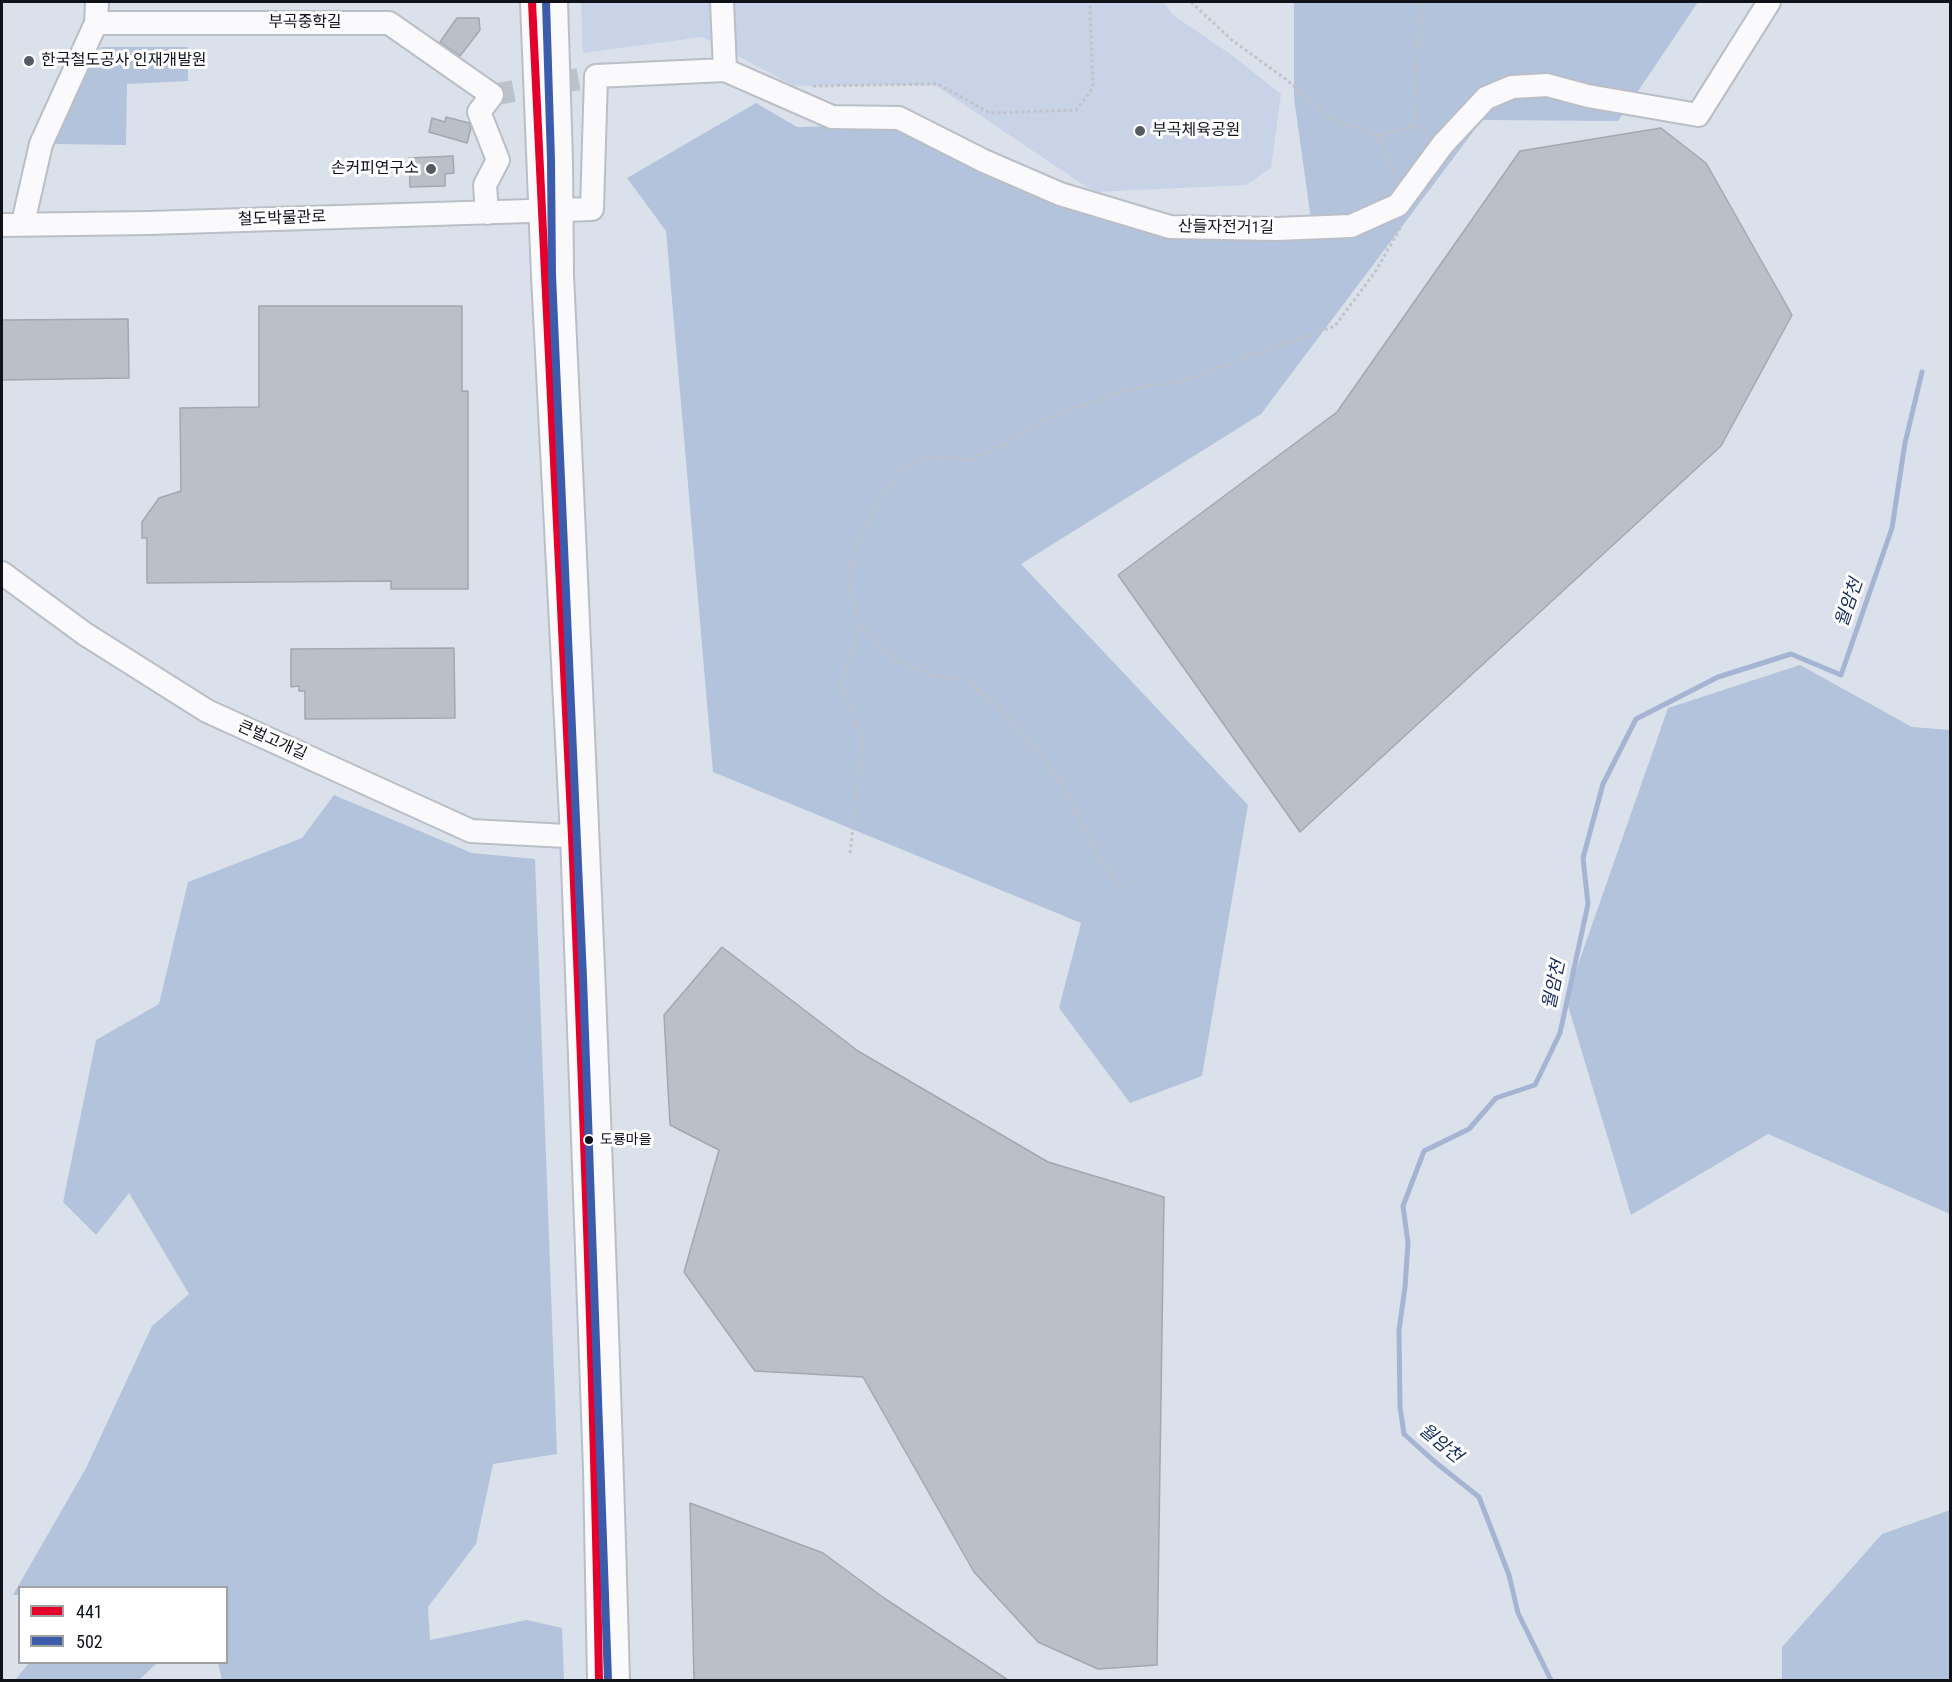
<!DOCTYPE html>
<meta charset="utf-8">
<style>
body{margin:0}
#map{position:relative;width:1952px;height:1682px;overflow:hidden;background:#dbe1eb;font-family:"Roboto Condensed",sans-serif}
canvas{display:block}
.frame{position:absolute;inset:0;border:3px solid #0f1319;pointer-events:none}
.legend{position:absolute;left:18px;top:1586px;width:210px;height:78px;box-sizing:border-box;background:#fff;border:2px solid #9fa1a3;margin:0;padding:8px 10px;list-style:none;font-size:18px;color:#0f1319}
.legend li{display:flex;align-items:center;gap:12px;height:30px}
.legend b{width:30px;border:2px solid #9fa1a3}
</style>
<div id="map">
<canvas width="1952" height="1682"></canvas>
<div class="frame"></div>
<ul class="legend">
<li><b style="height:8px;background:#e4002b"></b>441</li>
<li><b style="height:8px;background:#3d5bab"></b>502</li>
</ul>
</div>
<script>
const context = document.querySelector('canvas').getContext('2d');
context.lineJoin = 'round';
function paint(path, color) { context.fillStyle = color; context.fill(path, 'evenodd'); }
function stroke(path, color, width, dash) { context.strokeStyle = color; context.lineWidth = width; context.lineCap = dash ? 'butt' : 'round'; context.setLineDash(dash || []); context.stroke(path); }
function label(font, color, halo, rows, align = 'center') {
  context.font = font + ' "Roboto Condensed","Noto Sans KR",sans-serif'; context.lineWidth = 6; context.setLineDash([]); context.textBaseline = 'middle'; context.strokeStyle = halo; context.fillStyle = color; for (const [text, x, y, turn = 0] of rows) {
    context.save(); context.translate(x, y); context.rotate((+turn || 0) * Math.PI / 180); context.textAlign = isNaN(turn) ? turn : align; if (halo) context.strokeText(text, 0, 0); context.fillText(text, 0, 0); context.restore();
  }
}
paint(new Path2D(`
 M 581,2 L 1163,2 L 1173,15 L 1233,56 L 1281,94 L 1271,168 L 1246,185 L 1094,192 L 935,85 L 794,86 L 702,37 L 583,53 Z`), '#c8d3e8');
paint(new Path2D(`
 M 1294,2 L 1698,2 L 1618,121 L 1482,120 L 1261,414 L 1021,564 L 1248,805 L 1202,1076 L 1130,1103 L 1059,1008 L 1081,923 L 713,772 L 666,231 L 627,178 L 756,103 L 797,127 L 897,125 L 1049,201 L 1176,239 L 1311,220 L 1294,98 Z
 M 101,47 L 188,47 L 188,81 L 127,84 L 126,145 L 51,144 Z
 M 1800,665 L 1912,727 L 1950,730 L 1950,1214 L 1768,1134 L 1631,1215 L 1566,999 L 1668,708 Z
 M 334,795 L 472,853 L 535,859 L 557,1454 L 493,1464 L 476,1544 L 428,1607 L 430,1640 L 527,1620 L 562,1628 L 564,1680 L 222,1680 L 218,1663 L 226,1662 L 226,1588 L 20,1588 L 19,1595 L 13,1595 L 86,1468 L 152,1326 L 189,1294 L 129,1193 L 96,1235 L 63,1202 L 96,1040 L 159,1004 L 188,882 L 302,838 Z
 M 1950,1510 L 1950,1680 L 1782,1680 L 1782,1647 L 1882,1534 Z
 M 29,1663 L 29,1662 L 157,1663 L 139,1680 L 15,1680 Z`), '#b4c3dc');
stroke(new Path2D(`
 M 1551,1680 L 1518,1613 L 1509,1575 L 1479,1497 L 1435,1462 L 1404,1434 L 1400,1407 L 1399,1330 L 1405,1287 L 1408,1243 L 1403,1206 L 1424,1151 L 1469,1129 L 1496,1098 L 1535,1085 L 1560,1033 L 1588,904 L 1583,858 L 1603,784 L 1636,719 L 1718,677 L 1791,654 L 1841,675 L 1892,528 L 1905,443 L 1922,372`), '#a4b4d2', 5);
const building = new Path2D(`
 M 457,18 L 479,18 L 480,30 L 460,56 L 440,42 Z
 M 446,117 L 469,123 L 471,128 L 467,143 L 429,132 L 432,118 L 445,122 Z
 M 1661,128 L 1706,163 L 1792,315 L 1721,446 L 1300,832 L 1118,575 L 1337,412 L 1520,151 Z
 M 453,156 L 454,173 L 445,174 L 445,186 L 410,187 L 409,158 Z
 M 259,306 L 462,306 L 462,391 L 468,391 L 468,589 L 391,589 L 391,581 L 147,583 L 147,538 L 142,538 L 142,522 L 159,498 L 181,491 L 180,408 L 259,407 Z
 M 128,319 L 129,378 L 2,380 L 2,320 Z
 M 454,648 L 455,718 L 305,719 L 305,691 L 299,691 L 299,686 L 291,687 L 291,649 Z
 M 722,947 L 858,1051 L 1048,1162 L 1164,1197 L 1157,1665 L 1098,1669 L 1038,1642 L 974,1572 L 863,1377 L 755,1371 L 684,1272 L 719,1150 L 670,1125 L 664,1015 Z
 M 690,1503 L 823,1553 L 884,1598 L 1008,1680 L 694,1680 Z`);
paint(building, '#bbc0c8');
stroke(building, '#a3a7af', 1.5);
stroke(new Path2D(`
 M 492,95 L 596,76`), '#bcc2cc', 22, [22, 11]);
const minor = new Path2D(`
 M 532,2 L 543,276 L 572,836 L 595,1469 L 599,1680
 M 556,2 L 561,160 L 562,275 C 584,743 605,1212 618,1680
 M 722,2 L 725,70
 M 96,23 L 389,23 L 492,95 L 479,112 L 498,160 L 485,185 L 487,213
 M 23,223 L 41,144 L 96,23 L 97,2
 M 2,225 L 149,223 L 592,209 L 596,76 L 725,70 L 832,117 L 899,118 L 984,161 L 1060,194 L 1170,227 L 1276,229 L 1351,226 L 1398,205 L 1443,144 L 1486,98 L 1512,87 L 1547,85 L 1588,96 L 1698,115 L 1769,2
 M 2,573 L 85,634 L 207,711 L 471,831 L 586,837`);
stroke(minor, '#babec6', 26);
stroke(new Path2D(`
 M 1191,2 L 1233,41 L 1287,80 L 1329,118 L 1379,135 L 1394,175
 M 813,86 L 938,84 L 990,113 L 1076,110 L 1093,88 L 1090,2
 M 1415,126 L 1415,80 L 1422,2
 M 1379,135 L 1415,126 L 1428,134
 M 860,626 L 895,660 L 934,676 L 966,679 L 999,707 L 1058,776 L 1098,854 L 1123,890
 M 850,853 L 863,741 L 841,685 L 860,626 L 849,584 L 854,551 L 878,503 L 900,470 L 929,457 L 969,460 L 1004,445 L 1041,421 L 1125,390 L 1181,381 L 1335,326 L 1375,272 L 1402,225`), '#c1c3c6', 3, [3, 3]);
stroke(minor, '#fafafc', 22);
stroke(new Path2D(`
 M 532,2 C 543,280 560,558 572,837 C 584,1118 594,1399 599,1680`), '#e4002b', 8);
stroke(new Path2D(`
 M 546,2 L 551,160 L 552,275 L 583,978 L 608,1680`), '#3d5bab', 8);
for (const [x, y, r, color] of [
 [29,61,6,"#565b62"],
 [1140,131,6,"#565b62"],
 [431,169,6,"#565b62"],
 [589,1140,5,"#0f1319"]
]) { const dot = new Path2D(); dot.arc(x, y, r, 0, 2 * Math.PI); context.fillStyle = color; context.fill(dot); stroke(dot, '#fff', 2); }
label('14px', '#0f1319', '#fff', [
 ["도룡마을",600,1140]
], 'left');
label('16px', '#0f1319', '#fff', [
 ["부곡중학길",305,23],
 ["철도박물관로",282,219,-2],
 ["산들자전거1길",1226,228,1],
 ["큰벌고개길",272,741,24]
]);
label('16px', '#0f1319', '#fff', [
 ["한국철도공사 인재개발원",41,61],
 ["부곡체육공원",1152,131],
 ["손커피연구소",419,169,"right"]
], 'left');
label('italic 18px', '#142b5b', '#fff', [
 ["월암천",1850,603,-71],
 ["월암천",1555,985,-78],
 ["월암천",1440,1444,40]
]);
</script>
